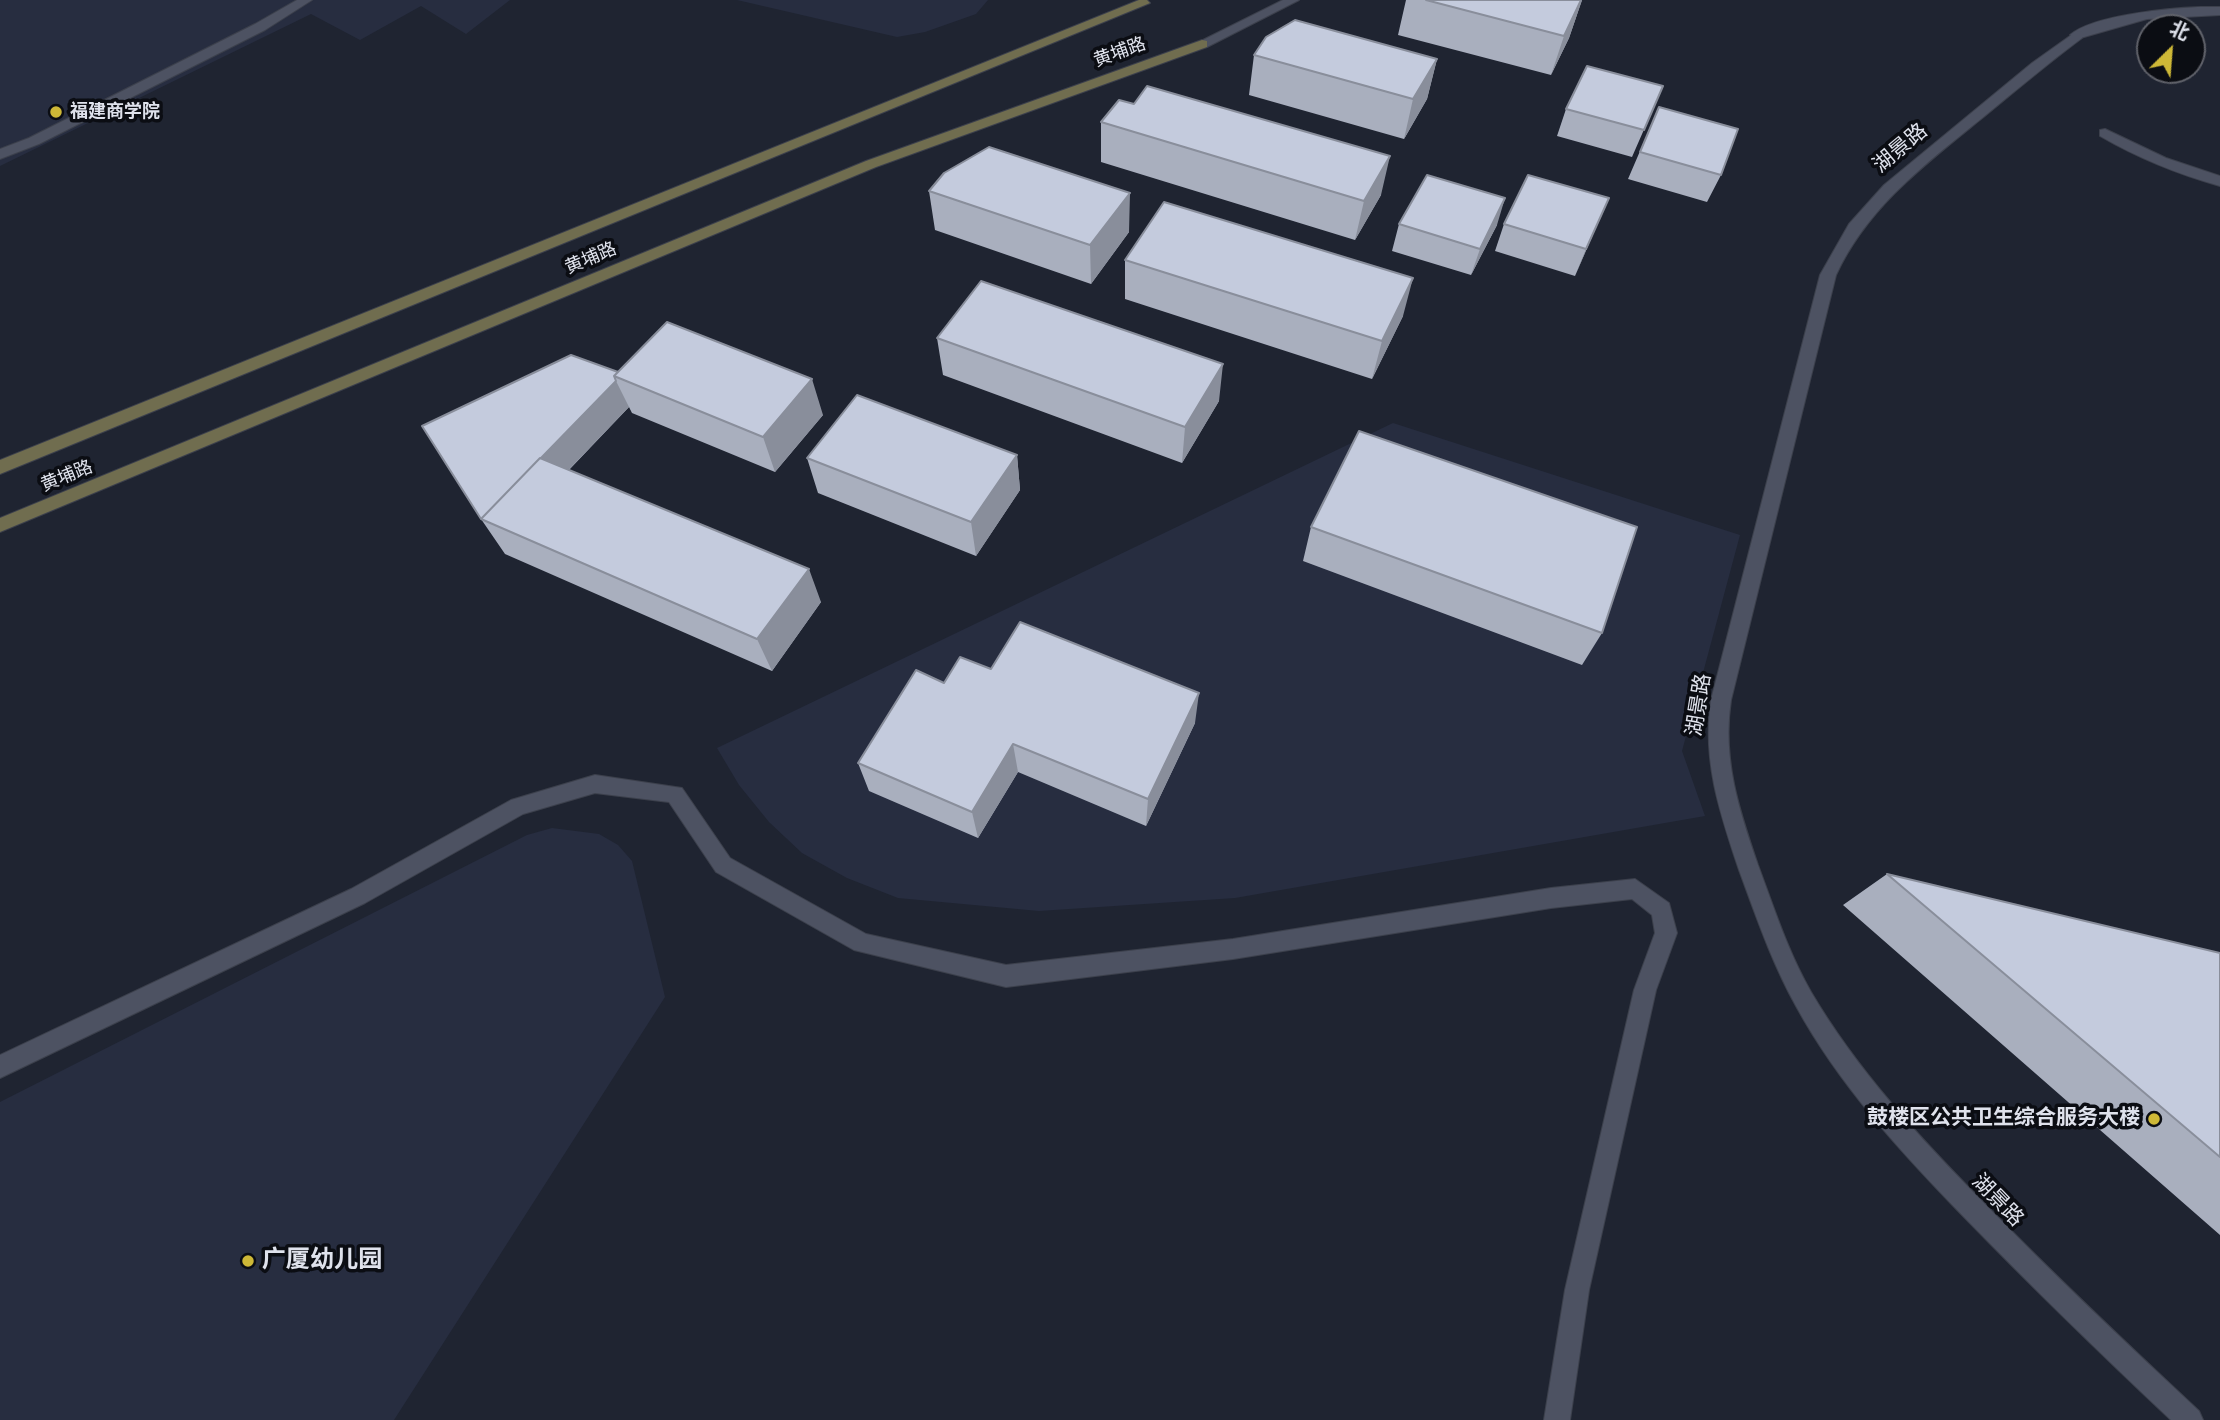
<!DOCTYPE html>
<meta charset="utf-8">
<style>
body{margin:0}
#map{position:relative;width:2220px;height:1420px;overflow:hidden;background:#1f2431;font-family:"Sofia Sans Condensed","Noto Sans SC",sans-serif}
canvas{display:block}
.north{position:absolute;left:2136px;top:14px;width:70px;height:70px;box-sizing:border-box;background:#0b0d13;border:2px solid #60626a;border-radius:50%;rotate:25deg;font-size:19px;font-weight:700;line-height:28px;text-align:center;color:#dfe2ec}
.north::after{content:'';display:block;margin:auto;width:24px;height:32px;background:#ceb837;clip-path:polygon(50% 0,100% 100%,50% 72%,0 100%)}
</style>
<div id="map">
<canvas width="2220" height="1420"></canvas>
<div class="north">北</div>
</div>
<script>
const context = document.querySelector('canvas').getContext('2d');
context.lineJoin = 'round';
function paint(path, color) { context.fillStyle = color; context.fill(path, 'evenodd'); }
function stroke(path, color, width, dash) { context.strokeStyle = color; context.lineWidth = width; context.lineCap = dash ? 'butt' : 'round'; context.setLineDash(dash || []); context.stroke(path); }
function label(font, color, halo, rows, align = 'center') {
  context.font = font + ' "Sofia Sans Condensed","Noto Sans SC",sans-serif'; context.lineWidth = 7; context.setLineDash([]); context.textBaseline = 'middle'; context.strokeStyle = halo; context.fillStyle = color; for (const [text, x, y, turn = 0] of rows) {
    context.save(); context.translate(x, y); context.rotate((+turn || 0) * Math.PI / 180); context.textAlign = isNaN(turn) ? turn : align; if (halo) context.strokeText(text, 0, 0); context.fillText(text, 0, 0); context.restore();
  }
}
paint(new Path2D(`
 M 0,0 L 510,0 L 466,34 L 421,6 L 360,40 L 311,14 L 0,166 Z
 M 737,0 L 988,0 L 976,14 L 925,32 L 897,37 Z
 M 1393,423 L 1740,535 L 1682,751 L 1705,816 L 1235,898 L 1039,911 L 898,898 L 847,878 L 802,853 L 769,822 L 739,785 L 717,748 Z
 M 552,828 L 599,834 L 618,845 L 632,861 L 665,997 L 394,1420 L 0,1420 L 0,1102 L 527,835 Z`), '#272d40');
const service = new Path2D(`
 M 297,0 L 312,0 L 265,30 L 39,144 L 0,159 L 0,149 L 29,138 L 255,24 Z
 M 2201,7 L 2220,7 L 2220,15 L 2147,19 L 2077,39 L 2070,35 C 2093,15 2170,8 2201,7 Z`);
const minor = new Path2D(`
 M 2105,129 L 2166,158 L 2220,176 L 2220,186 C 2177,174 2138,158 2100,136 L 2100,130 Z
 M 595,775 L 682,788 L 730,858 L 866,934 L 1006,965 L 1233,939 L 1551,888 L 1635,879 L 1669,903 L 1677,933 L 1656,990 L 1589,1290 L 1570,1420 L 1544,1420 L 1565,1290 L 1634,990 L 1655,933 L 1652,915 L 1632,899 L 1551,908 L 1233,959 L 1006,987 L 854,950 L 716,872 L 669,802 L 595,793 L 523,814 L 365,903 L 0,1078 L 0,1055 L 351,889 L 511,800 Z`);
const tertiary = new Path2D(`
 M 1283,0 L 1299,0 L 1207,47 L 1197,47 L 1195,44 Z
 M 2077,31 L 2082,32 L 2082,38 C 2047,64 2014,92 1981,119 C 1924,165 1867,208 1836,275 L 1731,700 C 1722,759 1739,810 1758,865 C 1774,908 1788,952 1811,992 C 1857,1070 1919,1137 1982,1201 C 2052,1273 2125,1342 2199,1411 L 2203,1420 L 2171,1420 C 2101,1354 2031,1286 1964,1217 C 1901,1152 1839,1085 1796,1006 C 1772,963 1756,916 1739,870 C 1720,813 1702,761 1711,700 L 1820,275 L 1849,224 L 1884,185 L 2032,63 Z`);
const secondary = new Path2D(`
 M 1139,0 L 1147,0 L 1150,3 L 0,474 L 0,460 Z
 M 1202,40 L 1207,41 L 1207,47 L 876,167 L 0,532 L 0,518 L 866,161 Z`);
stroke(service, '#3c404c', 2);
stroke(minor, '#3c404c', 2);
stroke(tertiary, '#3c404c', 2);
stroke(secondary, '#3c404c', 2);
paint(service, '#4d5262');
paint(minor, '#4d5262');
paint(tertiary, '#4d5262');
paint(secondary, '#706d4f');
paint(new Path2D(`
 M 1406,0 L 1582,0 L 1569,38 L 1551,75 L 1398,35 Z
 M 1254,55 L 1437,59 L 1427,99 L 1404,139 L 1249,95 Z
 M 1663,86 L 1632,157 L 1557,136 L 1566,109 Z
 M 1659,107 L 1721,175 L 1707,202 L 1628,179 Z
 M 1101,122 L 1381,195 L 1355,240 L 1101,162 Z
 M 929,191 L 1129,232 L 1091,284 L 935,230 Z
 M 1399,224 L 1497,225 L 1471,275 L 1392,251 Z
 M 1504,224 L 1597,225 L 1575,276 L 1495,251 Z
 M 1125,260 L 1403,316 L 1372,379 L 1125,299 Z
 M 937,338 L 1219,401 L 1182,463 L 943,375 Z
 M 618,372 L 823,415 L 775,472 L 632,413 L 629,407 L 569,470 L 821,602 L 772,671 L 505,554 L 481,519 Z
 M 1017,455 L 1020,490 L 976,556 L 818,493 L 807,458 Z
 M 1311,527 L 1602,633 L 1582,665 L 1303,561 Z
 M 991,669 L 1195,723 L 1146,826 L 1018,772 L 978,838 L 869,791 L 858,763 L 944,683 Z
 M 1887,874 L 2220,953 L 2220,1235 L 1843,905 Z`), '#a9afbe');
paint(new Path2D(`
 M 1582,0 L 1569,38 L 1551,75 L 1564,36 Z
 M 1437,59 L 1427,99 L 1404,139 L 1413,99 Z
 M 1390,156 L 1381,195 L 1355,240 L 1364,201 Z
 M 1130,193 L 1129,232 L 1091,284 L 1090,245 Z
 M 1505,198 L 1497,225 L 1471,275 L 1480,249 Z
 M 1609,198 L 1597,225 L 1575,276 L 1586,249 Z
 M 1413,278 L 1403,316 L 1372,379 L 1382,341 Z
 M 1223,364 L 1219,401 L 1182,463 L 1185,427 Z
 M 812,379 L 823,415 L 775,472 L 763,437 Z
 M 616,381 L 629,407 L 555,484 L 535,464 Z
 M 1017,455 L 1020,490 L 976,556 L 971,522 Z
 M 809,569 L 821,602 L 772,671 L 757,639 Z
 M 1199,693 L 1195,723 L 1146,826 L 1148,799 Z
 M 1013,744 L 1018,772 L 978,838 L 972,812 Z`), '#898e9b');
const building = new Path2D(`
 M 1426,0 L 1581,0 L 1564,36 Z
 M 1295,20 L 1437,59 L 1413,99 L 1254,55 L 1266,37 Z
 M 1587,66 L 1663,86 L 1644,130 L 1566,109 Z
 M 1147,86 L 1390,156 L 1364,201 L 1101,122 L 1119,100 L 1134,104 Z
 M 1659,107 L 1738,129 L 1721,175 L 1640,152 Z
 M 989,147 L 1130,193 L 1090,245 L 929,191 L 944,173 Z
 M 1427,175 L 1505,198 L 1480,249 L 1399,224 Z
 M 1528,175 L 1609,198 L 1586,249 L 1504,224 Z
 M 1164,202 L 1413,278 L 1382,341 L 1125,260 Z
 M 981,281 L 1223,364 L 1185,427 L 937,338 Z
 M 667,322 L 812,379 L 763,437 L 614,376 Z
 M 571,355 L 618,372 L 614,376 L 616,381 L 541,458 L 540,458 L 481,519 L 422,426 Z
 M 857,395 L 1017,455 L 971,522 L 807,458 Z
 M 1359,431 L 1637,527 L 1602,633 L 1311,527 Z
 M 540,458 L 809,569 L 757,639 L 481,519 Z
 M 1020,622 L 1199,693 L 1148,799 L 1013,744 L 972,812 L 858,763 L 916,670 L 944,683 L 960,657 L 991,669 Z
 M 1887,874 L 2220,953 L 2220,1157 Z`);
paint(building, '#c4cbdd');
stroke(building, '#898e9b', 2);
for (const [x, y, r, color] of [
 [56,112,7,"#ceb837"],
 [2154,1119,7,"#ceb837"],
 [248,1261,7,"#ceb837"]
]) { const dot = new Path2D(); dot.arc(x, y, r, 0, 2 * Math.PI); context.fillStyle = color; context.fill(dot); stroke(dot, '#0b0d13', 2.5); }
label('18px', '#dfe2ec', '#0b0d13', [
 ["黄埔路",1120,53,-20],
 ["黄埔路",591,259,-23],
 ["黄埔路",67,477,-22]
]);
label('bold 18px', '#dfe2ec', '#0b0d13', [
 ["福建商学院",70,112]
], 'left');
label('21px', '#dfe2ec', '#0b0d13', [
 ["湖景路",1901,149,-40],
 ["湖景路",1700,705,-81],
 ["湖景路",1997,1201,46]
]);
label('bold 21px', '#dfe2ec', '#0b0d13', [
 ["鼓楼区公共卫生综合服务大楼",2140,1119]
], 'right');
label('bold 24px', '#dfe2ec', '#0b0d13', [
 ["广厦幼儿园",262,1261]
], 'left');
</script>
